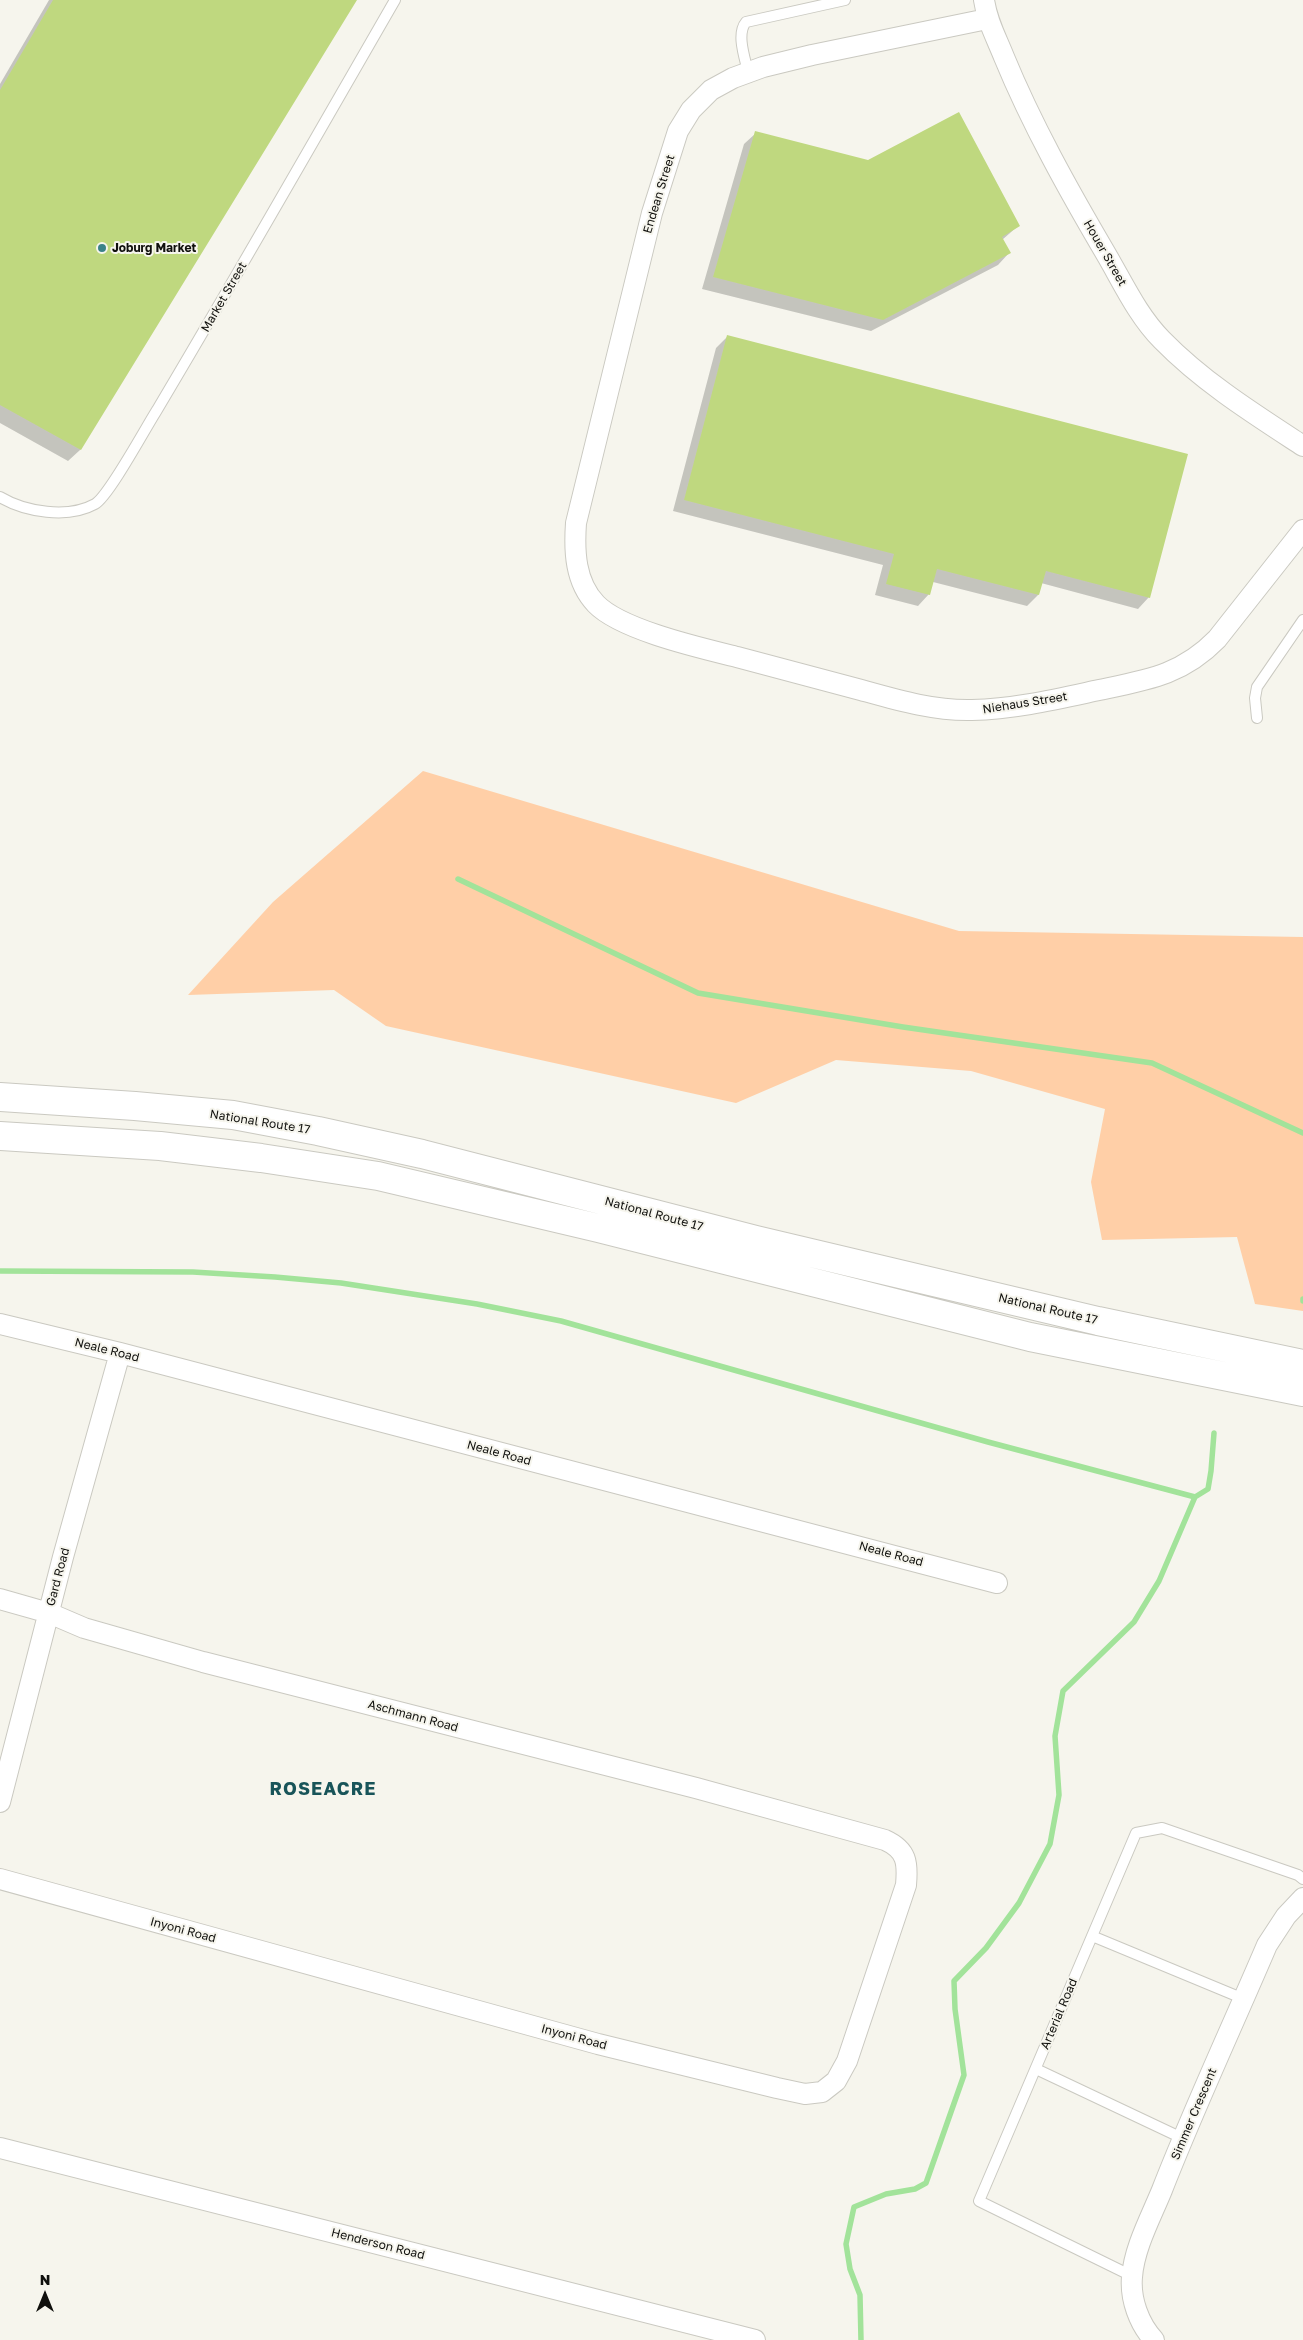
<!DOCTYPE html>
<style>
body{margin:0}
#map{position:relative;width:1303px;height:2340px;overflow:hidden;background:#f6f5ed;font-family:"Golos Text",sans-serif}
canvas{display:block}
.north{position:absolute;left:20px;top:2270px;width:50px;height:50px;-webkit-text-stroke:4px #f6f5ed;paint-order:stroke;rotate:0deg;font-size:14px;font-weight:700;line-height:20px;text-align:center;color:#10100d}
.north::after{content:'';display:block;margin:auto;width:18px;height:22px;background:#10100d;clip-path:polygon(50% 0,100% 100%,50% 72%,0 100%)}
</style>
<div id="map">
<canvas width="1303" height="2340"></canvas>
<div class="north">N</div>
</div>
<script>
const context = document.querySelector('canvas').getContext('2d');
context.lineJoin = 'round';
function paint(path, color) { context.fillStyle = color; context.fill(path, 'evenodd'); }
function stroke(path, color, width, dash) { context.strokeStyle = color; context.lineWidth = width; context.lineCap = dash ? 'butt' : 'round'; context.setLineDash(dash || []); context.stroke(path); }
function label(font, color, halo, rows, align = 'center') {
  context.font = font + ' "Golos Text",sans-serif'; context.lineWidth = 4; context.setLineDash([]); context.textBaseline = 'middle'; context.strokeStyle = halo; context.fillStyle = color; for (const [text, x, y, turn = 0] of rows) {
    context.save(); context.translate(x, y); context.rotate((+turn || 0) * Math.PI / 180); context.textAlign = isNaN(turn) ? turn : align; if (halo) context.strokeText(text, 0, 0); context.fillText(text, 0, 0); context.restore();
  }
}
paint(new Path2D(`
 M 423,771 L 959,931 L 1303,937 L 1303,1311 L 1255,1304 L 1237,1237 L 1102,1240 L 1091,1182 L 1105,1109 L 971,1071 L 836,1060 L 736,1103 L 386,1026 L 334,990 L 188,995 L 273,902 Z`), '#ffcfa7');
paint(new Path2D(`
 M 49,0 L 355,0 L 80,450 L 68,461 L 0,423 L 0,84 Z
 M 756,133 L 1018,226 L 1002,240 L 1009,253 L 998,265 L 871,331 L 702,289 L 744,144 Z
 M 728,336 L 1149,597 L 1138,609 L 1041,583 L 1038,595 L 1027,606 L 933,582 L 929,594 L 918,606 L 875,595 L 883,565 L 673,511 L 716,348 Z`), '#0003');
stroke(new Path2D(`
 M 458,879 L 698,993 L 903,1027 L 1152,1063 L 1303,1133
 M 0,1271 L 193,1272 L 275,1277 L 341,1283 L 477,1304 L 561,1321 L 988,1442 L 1195,1497
 M 1303,1301 L 1303,1299
 M 861,2340 L 860,2295 L 850,2269 L 846,2244 L 854,2207 L 886,2194 L 915,2189 L 926,2183 L 964,2075 L 955,2009 L 954,1981 L 986,1948 L 1019,1903 L 1050,1844 L 1059,1795 L 1055,1736 L 1063,1691 L 1134,1622 L 1159,1581 L 1195,1497 L 1208,1489 L 1211,1471 L 1214,1433`), '#a2e39a', 5.5);
paint(new Path2D(`
 M 53,0 L 357,0 L 81,450 L 0,405 L 0,90 Z
 M 959,112 L 1020,226 L 1002,237 L 1011,253 L 883,320 L 713,277 L 755,131 L 868,160 Z
 M 727,335 L 1188,454 L 1150,598 L 1046,571 L 1039,595 L 937,569 L 930,595 L 886,584 L 894,554 L 684,500 Z`), '#bfd87f');
const lane = new Path2D(`
 M 748,72 C 745,58 736,34 746,22 L 845,0
 M 0,497 C 25,512 68,519 95,504 C 109,496 146,427 157,410 C 238,274 316,137 395,0
 M 1257,718 L 1255,698 L 1257,687 L 1303,620
 M 1092,1936 L 1244,1999
 M 1036,2069 L 1182,2138
 M 1132,2276 L 979,2201 L 1136,1833 L 1162,1828 L 1298,1875 L 1303,1879`);
const street = new Path2D(`
 M 984,0 C 987,21 996,37 1004,57 C 1032,125 1069,191 1106,254 C 1123,283 1138,316 1162,340 C 1203,382 1254,414 1303,446
 M 987,19 L 812,55 L 763,67 L 733,78 L 711,90 L 691,110 L 678,131 L 652,213 L 576,523 C 574,551 575,582 596,604 C 621,630 701,648 737,657 C 778,668 819,679 861,690 C 897,700 934,711 972,710 C 1015,709 1057,699 1099,690 C 1147,680 1182,675 1217,639 L 1303,530
 M 0,1324 L 120,1353 L 997,1583
 M 0,1599 L 49,1613 L 84,1628 L 203,1662 L 696,1788 L 885,1840 C 907,1850 908,1863 906,1885 L 847,2061 L 836,2081 L 822,2092 L 805,2094 L 777,2088 L 598,2044 L 0,1879
 M 0,1802 L 63,1557 L 120,1353
 M 0,2148 L 755,2340
 M 1154,2340 C 1139,2324 1130,2299 1132,2277 C 1134,2248 1151,2217 1162,2190 C 1194,2108 1232,2027 1267,1945 L 1286,1916 L 1303,1898`);
const highway = new Path2D(`
 M 0,1097 L 135,1106 L 233,1115 L 318,1131 L 422,1154 L 756,1240 L 1098,1321 L 1303,1364
 M 0,1136 L 160,1146 L 261,1158 L 378,1176 L 598,1228 L 1030,1337 L 1303,1392`);
stroke(lane, '#cac9c1', 12);
stroke(street, '#cac9c1', 22);
stroke(highway, '#cac9c1', 30);
stroke(lane, '#fff', 10);
stroke(street, '#fff', 20);
stroke(highway, '#fff', 28);
for (const [x, y, r, color] of [
 [102,248,5,"#3a8288"]
]) { const dot = new Path2D(); dot.arc(x, y, r, 0, 2 * Math.PI); context.fillStyle = color; context.fill(dot); stroke(dot, '#f6f5ed', 2); }
label('12px', '#10100d', '#f6f5ed', [
 ["Endean Street",659,194,-73],
 ["Houer Street",1105,253,60],
 ["Market Street",224,297,-60],
 ["Niehaus Street",1025,703,-9],
 ["National Route 17",260,1122,9],
 ["National Route 17",654,1214,15],
 ["National Route 17",1048,1309,13],
 ["Neale Road",107,1350,14],
 ["Neale Road",499,1453,15],
 ["Neale Road",891,1554,15],
 ["Gard Road",58,1577,-75],
 ["Aschmann Road",413,1716,15],
 ["Inyoni Road",183,1930,15],
 ["Arterial Road",1059,2014,-67],
 ["Inyoni Road",574,2037,15],
 ["Simmer Crescent",1194,2114,-67],
 ["Henderson Road",378,2244,14]
]);
label('bold 12px', '#10100d', '#f6f5ed', [
 ["Joburg Market",112,248]
], 'left');
context.letterSpacing = '1px';
label('bold 18px', '#185459', '#f6f5ed', [
 ["ROSEACRE",323,1789]
]);
context.letterSpacing = '0px';
</script>
